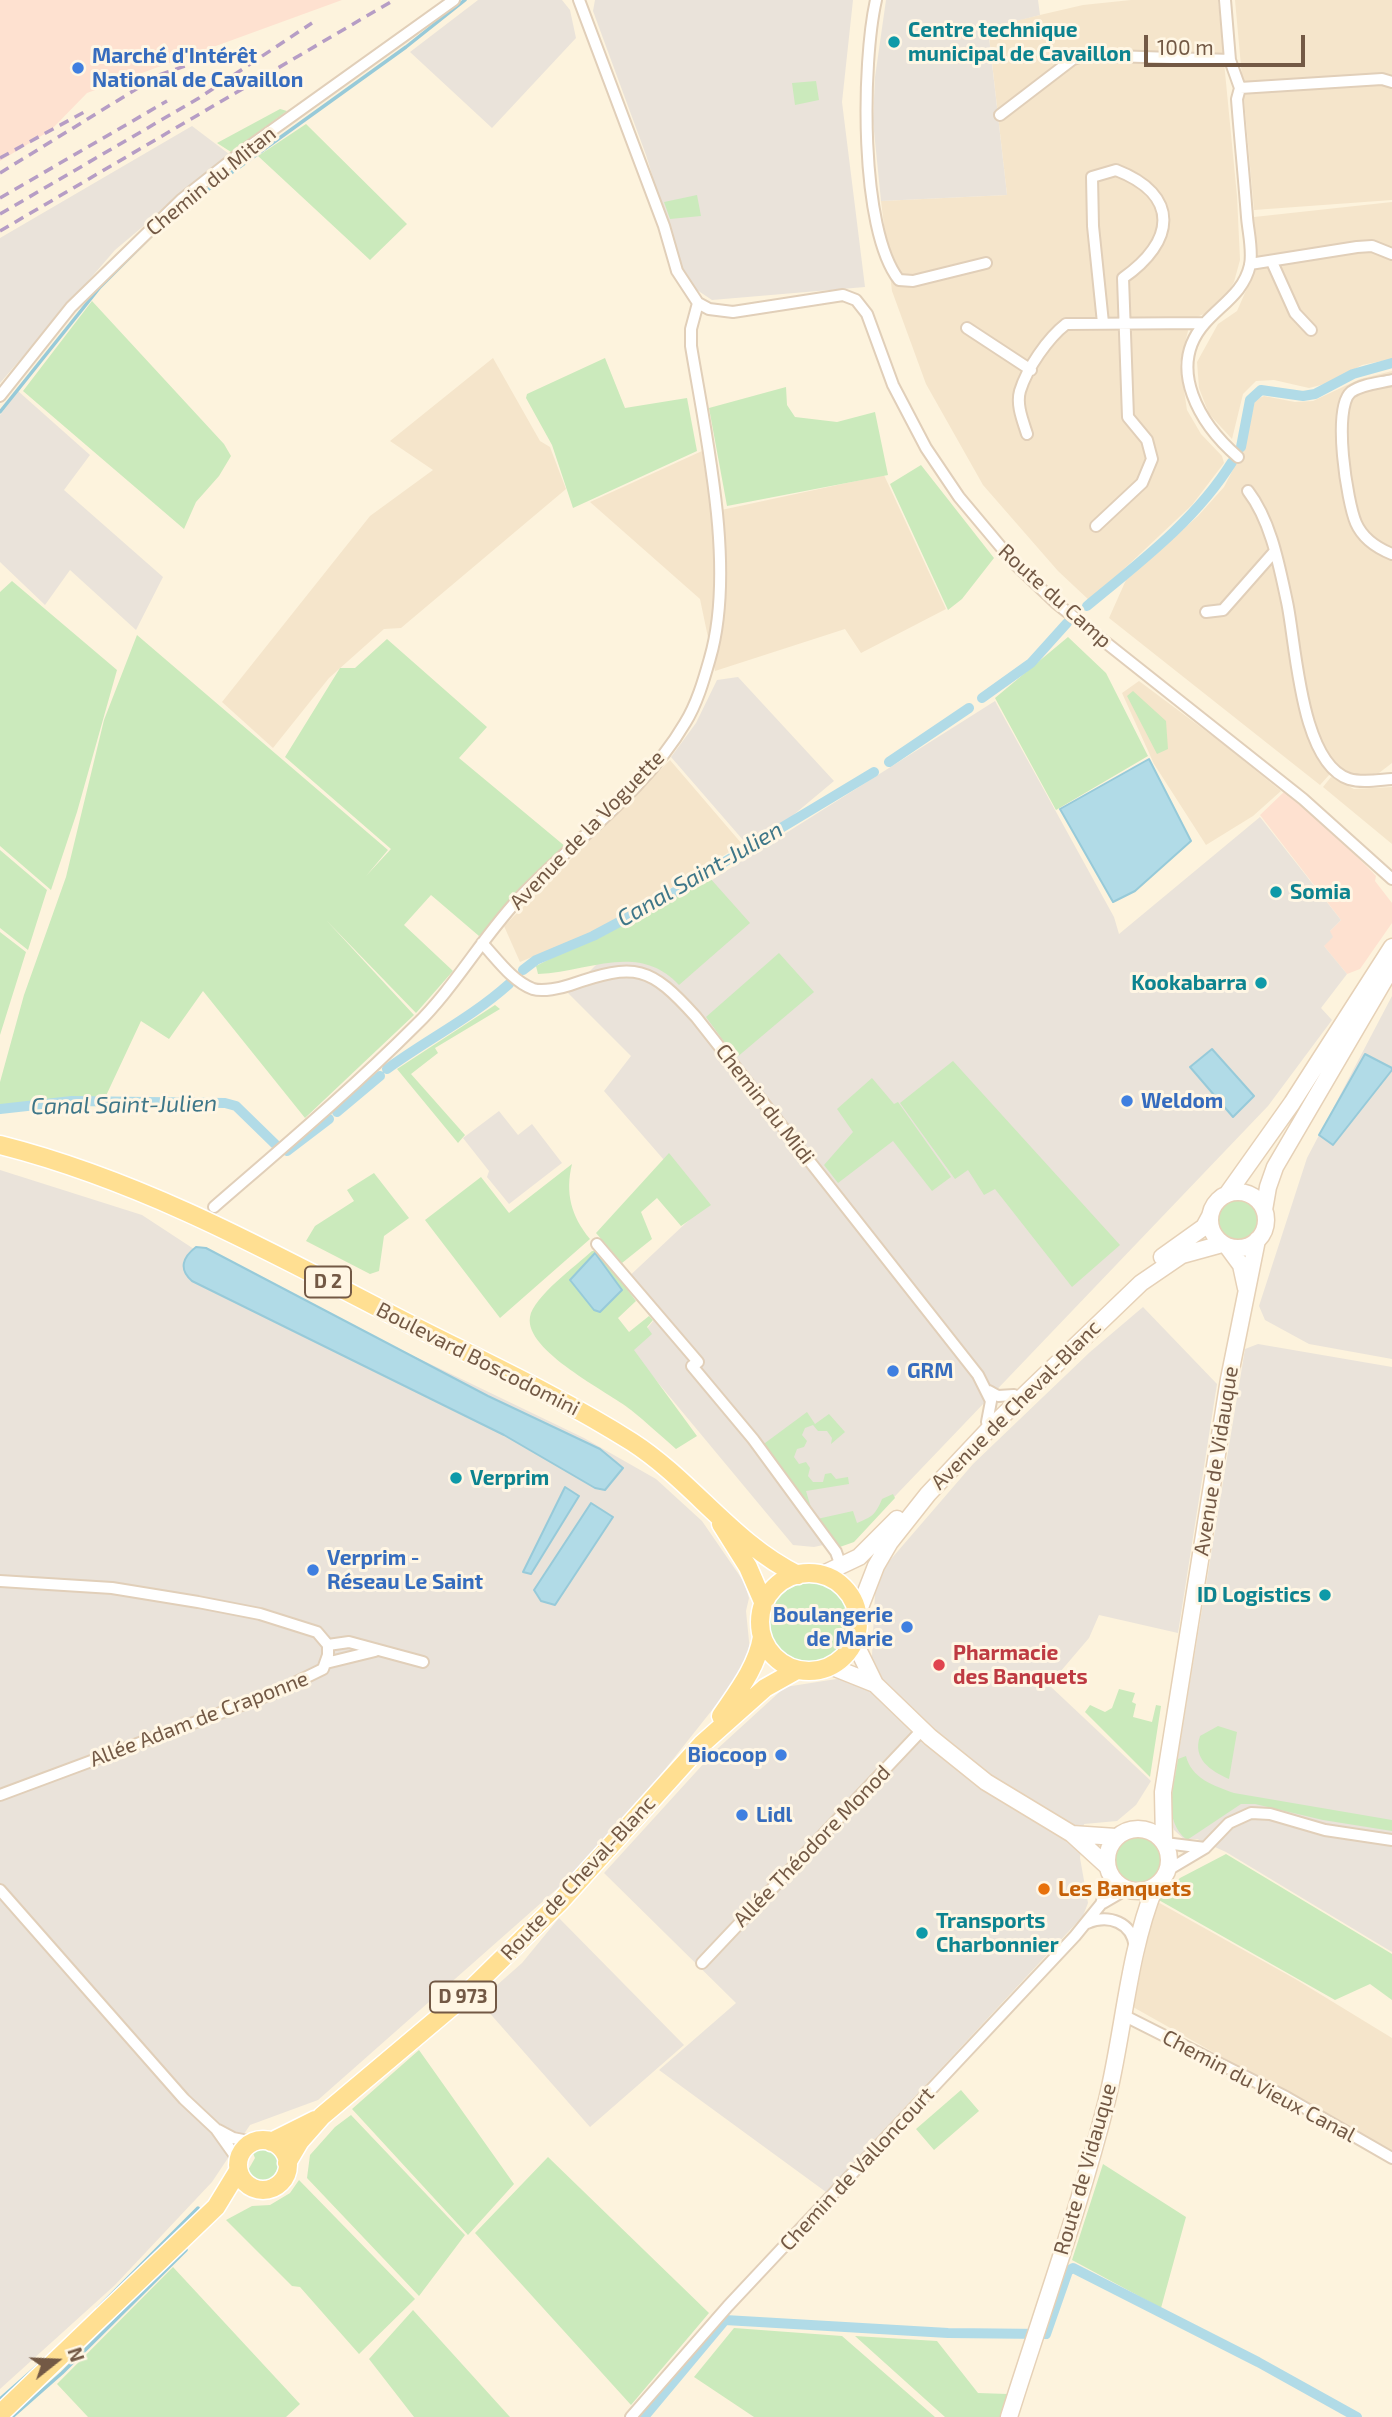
<!DOCTYPE html>
<meta charset="utf-8">
<style>
body{margin:0}
#map{position:relative;width:1392px;height:2417px;overflow:hidden;background:#fdf3dd;font-family:"Exo 2",sans-serif}
canvas{display:block}
.north{position:absolute;left:21px;top:2326px;width:70px;height:70px;-webkit-text-stroke:5px #fff6e4;paint-order:stroke;rotate:72deg;font-size:19px;font-weight:700;line-height:28px;text-align:center;color:#735945}
.north::after{content:'';display:block;margin:auto;width:24px;height:32px;background:#735945;clip-path:polygon(50% 0,100% 100%,50% 72%,0 100%)}
.scale{position:absolute;left:1144px;top:35px;width:161px;height:32px;box-sizing:border-box;border:4px solid #735945;border-top:0;padding-left:9px;font-size:21px;line-height:24px;white-space:nowrap;color:#735945;-webkit-text-stroke:5px #fff6e4;paint-order:stroke}
</style>
<div id="map">
<canvas width="1392" height="2417"></canvas>
<div class="north">N</div>
<div class="scale">100 m</div>
</div>
<script>
const context = document.querySelector('canvas').getContext('2d');
context.lineJoin = 'round';
function paint(path, color) { context.fillStyle = color; context.fill(path, 'evenodd'); }
function stroke(path, color, width, dash) { context.strokeStyle = color; context.lineWidth = width; context.lineCap = dash ? 'butt' : 'round'; context.setLineDash(dash || []); context.stroke(path); }
function label(font, color, halo, rows, align = 'center') {
  context.font = font + ' "Exo 2",sans-serif'; context.lineWidth = 6; context.setLineDash([]); context.textBaseline = 'middle'; context.strokeStyle = halo; context.fillStyle = color; for (const [text, x, y, turn = 0] of rows) {
    context.save(); context.translate(x, y); context.rotate((+turn || 0) * Math.PI / 180); context.textAlign = isNaN(turn) ? turn : align; if (halo) context.strokeText(text, 0, 0); context.fillText(text, 0, 0); context.restore();
  }
}
paint(new Path2D(`
 M 1131,0 L 1218,0 L 1237,196 L 1240,260 L 1234,282 L 1225,298 L 1207,313 L 1191,319 L 1180,363 L 1187,410 L 1201,434 L 1222,456 L 1224,463 L 1192,505 L 1090,601 L 1058,571 L 983,485 L 926,384 L 892,291 L 881,201 L 1007,195 L 988,27 L 1083,5 Z
 M 1235,0 L 1392,0 L 1392,200 L 1254,210 Z
 M 1392,202 L 1392,359 L 1362,365 L 1329,383 L 1309,388 L 1274,380 L 1256,381 L 1243,394 L 1232,439 L 1209,414 L 1199,388 L 1197,362 L 1218,324 L 1237,311 L 1255,270 L 1254,217 Z
 M 493,358 L 540,441 L 550,447 L 566,489 L 401,628 L 384,629 L 329,678 L 273,748 L 222,702 L 370,516 L 433,470 L 390,441 Z
 M 1392,371 L 1392,763 L 1379,773 L 1356,777 L 1341,770 L 1330,774 L 1320,785 L 1109,618 L 1126,580 L 1198,516 L 1224,487 L 1244,448 L 1255,400 L 1264,396 L 1295,402 L 1313,401 L 1360,379 Z
 M 702,451 L 712,512 L 884,475 L 946,609 L 861,653 L 845,629 L 715,671 L 700,599 L 590,502 Z
 M 1139,681 L 1222,743 L 1281,791 L 1253,816 L 1206,845 L 1154,764 L 1122,693 Z
 M 670,760 L 742,844 L 663,893 L 590,933 L 520,962 L 504,926 Z
 M 1331,777 L 1354,789 L 1392,787 L 1392,844 L 1323,787 Z
 M 1156,1901 L 1297,1980 L 1392,2038 L 1392,2153 L 1133,2007 Z`), '#f5e5cb');
paint(new Path2D(`
 M 0,0 L 342,0 L 87,93 L 51,130 L 0,161 Z
 M 1284,792 L 1337,836 L 1376,876 L 1375,881 L 1392,903 L 1392,923 L 1360,969 L 1347,974 L 1324,946 L 1330,931 L 1341,920 L 1260,815 Z`), '#fee1d0');
paint(new Path2D(`
 M 478,0 L 562,0 L 570,10 L 576,38 L 492,128 L 410,52 Z
 M 595,0 L 853,0 L 842,102 L 865,287 L 712,300 L 691,286 L 677,256 L 646,155 L 593,11 Z
 M 886,0 L 1038,0 L 1040,15 L 988,28 L 1007,195 L 881,201 L 873,121 L 875,77 Z
 M 192,126 L 229,154 L 115,250 L 0,383 L 0,238 Z
 M 18,391 L 90,455 L 64,490 L 163,577 L 136,630 L 70,570 L 45,605 L 0,562 L 0,415 Z
 M 738,677 L 834,781 L 785,822 L 743,840 L 671,757 L 696,723 L 717,680 Z
 M 995,701 L 1114,917 L 1119,934 L 1260,817 L 1341,920 L 1330,931 L 1333,937 L 1324,946 L 1347,974 L 1321,1008 L 1332,1020 L 1268,1106 L 855,1538 L 814,1547 L 793,1545 L 630,1349 L 654,1320 L 623,1282 L 704,1206 L 604,1091 L 631,1056 L 568,993 L 614,947 L 718,876 Z
 M 1392,996 L 1392,1359 L 1309,1344 L 1265,1320 L 1259,1306 L 1307,1158 Z
 M 499,1111 L 518,1135 L 532,1124 L 562,1163 L 509,1204 L 487,1177 L 489,1171 L 463,1138 Z
 M 0,1170 L 142,1215 L 200,1253 L 584,1438 L 656,1479 L 702,1521 L 744,1582 L 749,1598 L 746,1611 L 751,1661 L 601,1850 L 318,2100 L 250,2125 L 212,2182 L 115,2285 L 0,2389 Z
 M 1143,1307 L 1217,1384 L 1178,1633 L 1099,1615 L 1089,1638 L 1049,1685 L 1151,1781 L 1136,1805 L 1117,1821 L 1084,1824 L 1080,1858 L 1088,1903 L 1083,1916 L 826,2192 L 659,2070 L 736,2003 L 604,1873 L 716,1750 L 785,1687 L 843,1678 L 872,1656 L 875,1593 L 885,1566 L 973,1464 L 1090,1352 Z
 M 1258,1344 L 1392,1367 L 1392,1952 L 1226,1852 L 1197,1839 L 1184,1839 L 1174,1830 L 1168,1815 L 1245,1349 Z
 M 559,1918 L 684,2045 L 590,2127 L 479,2001 L 522,1963 Z`), '#eae3da');
paint(new Path2D(`
 M 816,81 L 819,100 L 795,105 L 792,83 Z
 M 280,109 L 287,111 L 231,152 L 217,143 Z
 M 306,124 L 407,224 L 370,260 L 258,156 Z
 M 697,195 L 701,216 L 670,219 L 664,202 Z
 M 92,301 L 224,444 L 231,456 L 219,476 L 196,502 L 184,529 L 23,391 Z
 M 605,358 L 625,408 L 687,398 L 697,451 L 573,508 L 552,445 L 526,398 L 527,394 Z
 M 786,387 L 787,405 L 795,417 L 837,422 L 875,412 L 888,475 L 727,506 L 709,408 Z
 M 921,465 L 994,558 L 962,599 L 948,610 L 890,484 Z
 M 12,581 L 117,670 L 77,812 L 51,890 L 0,846 L 0,592 Z
 M 137,635 L 388,850 L 366,876 L 391,849 L 285,757 L 340,668 L 355,668 L 387,639 L 487,727 L 459,758 L 566,847 L 479,936 L 431,895 L 404,925 L 453,971 L 416,1013 L 326,920 L 414,1015 L 305,1118 L 203,991 L 169,1039 L 141,1021 L 104,1100 L 70,1098 L 0,1106 L 0,1082 L 24,995 L 66,877 L 104,720 Z
 M 1068,637 L 1106,673 L 1148,756 L 1056,810 L 995,698 Z
 M 1133,691 L 1166,721 L 1168,749 L 1157,754 L 1127,696 Z
 M 0,850 L 47,890 L 28,950 L 0,928 Z
 M 709,877 L 750,923 L 679,985 C 638,941 587,973 538,974 L 536,966 Z
 M 0,932 L 26,952 L 0,1035 Z
 M 779,953 L 814,992 L 736,1058 L 706,1017 Z
 M 495,1005 L 500,1009 L 435,1048 L 438,1053 L 411,1074 L 465,1135 L 458,1143 L 397,1069 Z
 M 953,1061 L 1120,1245 L 1072,1287 L 995,1189 L 984,1195 L 968,1170 L 955,1179 L 900,1103 Z
 M 872,1078 L 894,1104 L 898,1102 L 951,1177 L 932,1191 L 893,1141 L 838,1183 L 824,1165 L 853,1132 L 837,1109 Z
 M 669,1153 L 711,1205 L 681,1226 L 657,1198 L 641,1212 L 652,1239 L 622,1263 L 596,1233 Z
 M 572,1164 C 565,1193 571,1216 590,1239 L 500,1318 L 425,1220 L 481,1177 L 509,1213 Z
 M 374,1173 L 409,1218 L 384,1236 L 379,1271 L 370,1274 L 306,1241 L 315,1226 L 354,1201 L 347,1190 Z
 M1216 1220a22 22 0 1 1 44 0a22 22 0 1 1-44 0Z
 M 592,1251 L 599,1251 L 636,1301 L 618,1318 L 629,1332 L 649,1316 L 653,1320 L 647,1327 L 652,1334 L 634,1350 L 697,1436 L 676,1449 C 661,1436 646,1422 631,1410 C 609,1392 524,1351 530,1317 C 533,1297 577,1265 592,1251 Z
 M 807,1412 L 815,1424 L 829,1414 L 845,1432 L 831,1444 L 832,1438 L 827,1431 L 818,1431 L 813,1425 L 805,1428 L 802,1435 L 807,1441 L 804,1447 L 797,1449 L 794,1457 L 799,1464 L 806,1462 L 810,1468 L 808,1476 L 813,1482 L 823,1482 L 825,1474 L 831,1473 L 836,1479 L 848,1477 L 849,1484 L 806,1491 L 812,1511 L 761,1446 Z
 M 893,1494 L 895,1498 L 854,1542 L 837,1548 L 817,1519 L 853,1511 L 857,1523 C 871,1517 875,1516 882,1499 Z
 M770 1623a40 40 0 1 1 80 0a40 40 0 1 1-80 0Z
 M 1119,1689 L 1135,1693 L 1132,1702 L 1136,1704 L 1133,1717 L 1152,1722 L 1156,1705 L 1161,1706 L 1150,1777 L 1085,1712 L 1090,1705 L 1105,1712 L 1112,1708 Z
 M 1218,1726 L 1237,1732 L 1229,1779 C 1211,1771 1192,1759 1200,1736 Z
 M 1186,1756 C 1191,1778 1214,1786 1234,1793 L 1392,1820 L 1392,1831 L 1323,1820 L 1255,1804 L 1241,1804 L 1187,1840 C 1162,1820 1174,1788 1178,1759 Z
 M1115 1860a23 23 0 1 1 46 0a23 23 0 1 1-46 0Z
 M 1226,1854 L 1392,1954 L 1392,2000 L 1370,1984 L 1335,2000 L 1157,1899 L 1180,1878 Z
 M 419,2050 L 514,2184 L 468,2235 L 352,2109 Z
 M 961,2090 L 979,2111 L 934,2150 L 916,2129 Z
 M 351,2115 L 465,2235 L 419,2296 L 307,2178 L 310,2155 L 335,2127 Z
 M 265,2148 L 277,2156 L 279,2166 L 272,2179 L 262,2182 L 247,2172 L 255,2158 L 252,2151 Z
 M 548,2157 L 709,2313 L 631,2405 L 475,2233 Z
 M 1103,2164 L 1186,2217 L 1161,2308 L 1072,2260 Z
 M 299,2180 L 415,2299 L 359,2354 L 300,2287 L 292,2286 L 226,2220 L 252,2206 L 270,2205 L 290,2193 Z
 M 173,2267 L 300,2404 L 286,2417 L 88,2417 L 57,2384 Z
 M 413,2310 L 510,2417 L 414,2417 L 369,2359 Z
 M 734,2328 L 842,2336 L 935,2417 L 754,2417 L 694,2377 Z
 M 855,2336 L 937,2341 L 978,2393 L 1008,2394 L 1000,2417 L 945,2417 Z`), '#cbeabc');
const water = new Path2D(`
 M 1149,759 L 1191,841 L 1135,891 L 1113,902 L 1060,809 Z
 M 1212,1049 L 1254,1096 L 1233,1117 L 1190,1067 Z
 M 1365,1054 L 1392,1068 L 1392,1070 L 1333,1145 L 1319,1135 Z
 M 196,1247 L 206,1248 L 488,1396 L 600,1449 L 623,1468 L 605,1490 L 595,1488 L 504,1435 L 192,1281 C 178,1269 183,1257 196,1247 Z
 M 595,1253 L 622,1290 L 600,1312 L 594,1310 L 570,1280 Z
 M 565,1487 L 579,1496 L 531,1574 L 523,1572 Z
 M 591,1503 L 613,1517 L 555,1605 L 541,1601 L 534,1590 Z`);
paint(water, '#b1dbe7');
stroke(water, '#97cad9', 2);
stroke(new Path2D(`
 M 174,214 L 406,47 L 465,0
 M 0,412 L 100,287 L 163,224
 M 98,2308 L 198,2208
 M 0,2399 L 42,2362
 M 12,2417 L 62,2373 L 186,2250`), '#97cad9', 3.5);
stroke(new Path2D(`
 M 1241,447 L 1250,400 L 1261,390 L 1303,396 L 1315,394 L 1353,374 L 1392,363
 M 1087,606 C 1139,563 1196,520 1232,462
 M 982,698 L 1031,663 L 1067,623
 M 889,762 L 969,708
 M 523,970 L 536,960 L 593,936 L 668,896 L 874,772
 M 387,1069 C 428,1039 471,1018 509,984
 M 0,1109 L 72,1101 L 225,1103 L 236,1106 L 275,1144
 M 337,1112 L 380,1076
 M 287,1151 L 329,1119
 M 644,2417 L 725,2320 L 948,2333 L 1046,2334 L 1068,2271 L 1073,2268 L 1258,2362 L 1357,2417`), '#b1dbe7', 10);
const street = new Path2D(`
 M 579,0 L 664,226 L 677,271 L 698,303 L 709,309 L 733,312 L 843,295 L 856,300 L 867,314 L 893,385 L 926,448 L 959,497 L 1016,565 L 1056,603 L 1303,799 L 1392,879
 M 876,0 C 862,62 859,229 899,280 L 913,281 L 986,263
 M 1225,0 L 1230,60 L 1240,88 L 1237,99 C 1240,138 1244,177 1247,217 C 1248,231 1253,250 1250,265 C 1244,292 1222,304 1205,323 C 1165,368 1201,425 1238,457
 M 1240,88 L 1382,79 L 1392,82
 M 1000,115 L 1073,59 L 1085,55 L 1230,60
 M 1272,262 L 1295,313 L 1311,330
 M 1250,264 L 1357,247 L 1372,246 L 1392,254
 M 967,328 L 1031,370
 M 1392,380 C 1379,383 1362,384 1351,392 C 1332,408 1347,502 1356,523 C 1363,539 1377,548 1392,554
 M 0,396 L 71,307 L 181,200 L 243,151 L 454,0
 M 1027,434 C 1023,421 1016,405 1020,391 C 1027,368 1048,338 1066,324 L 1205,323
 M 1248,491 C 1271,521 1279,565 1287,602 C 1296,643 1300,763 1349,779 C 1362,783 1378,780 1392,779
 M 1096,526 L 1142,483 L 1152,459 L 1147,440 L 1128,417 L 1123,278 C 1175,242 1181,195 1116,170 L 1092,177 L 1093,226 L 1103,323
 M 1206,612 L 1223,610 L 1275,551
 M 482,943 C 497,959 512,981 533,989 C 543,992 561,988 570,985 C 636,962 650,966 696,1017 L 978,1375 L 991,1401 L 987,1422
 M 214,1207 C 282,1148 352,1089 416,1025 C 456,986 484,934 524,893 C 577,838 646,790 685,723 C 697,704 704,679 710,658 C 736,568 706,437 691,346 L 691,329 L 698,303
 M 597,1244 L 698,1362 L 692,1366 L 753,1439 L 836,1552 L 841,1566
 M 989,1391 L 998,1396 L 1014,1395
 M 0,1581 L 112,1588 L 198,1602 L 260,1614 L 317,1632 L 328,1645 L 328,1655 L 323,1669 L 274,1693 L 0,1795
 M 328,1645 L 349,1642 L 423,1662
 M 326,1663 L 375,1651
 M 1165,1843 L 1205,1848
 M 1168,1870 L 1205,1848 L 1229,1823 L 1251,1813 L 1270,1814 L 1325,1830 L 1392,1840
 M 0,1890 L 184,2099 L 216,2129 L 238,2160
 M 1103,1903 L 1127,1889
 M 1087,1923 C 1109,1914 1132,1922 1135,1947
 M 702,1963 L 922,1730
 M 1125,2016 L 1286,2097 L 1392,2158
 M 218,2130 L 233,2138 L 253,2142
 M 631,2417 L 728,2306 L 1075,1936 L 1101,1904 L 1111,1875`);
const secondary = new Path2D(`
 M1210 1220a28 28 0 1 1 56 0a28 28 0 1 1-56 0Z
 M 1228,1193 L 1292,1103 L 1392,947
 M 1264,1210 L 1268,1187 L 1275,1167 L 1392,967
 M 1227,1246 L 1241,1265 L 1246,1288
 M 1162,1257 L 1204,1227 L 1210,1216
 M 821,1575 L 859,1557 L 897,1519
 M 857,1615 L 876,1566 L 890,1542 L 928,1494 L 991,1427 L 1141,1283 L 1182,1255 L 1222,1244
 M 854,1641 L 875,1684 L 930,1737 L 986,1782 L 1072,1834 L 1107,1866
 M 830,1666 L 875,1684
 M1107 1860a31 31 0 1 1 62 0a31 31 0 1 1-62 0Z
 M 1072,1834 L 1116,1837
 M 1164,1841 L 1163,1792 L 1229,1379 L 1257,1240
 M 1009,2417 C 1042,2312 1080,2207 1107,2100 C 1124,2030 1128,1954 1155,1887`);
const primary = new Path2D(`
 M 0,1145 C 142,1181 269,1251 398,1318 C 476,1358 558,1395 632,1442 C 691,1480 734,1544 798,1575
 M 721,1524 L 748,1567 L 764,1604
 M760 1622a49 49 0 1 1 98 0a49 49 0 1 1-98 0Z
 M 721,1716 C 738,1691 757,1667 762,1637
 M238 2165a25 25 0 1 1 50 0a25 25 0 1 1-50 0Z
 M 271,2142 L 315,2120
 M 287,2163 L 300,2141 L 322,2116 L 461,1999 L 560,1902 L 702,1744 L 765,1688 L 797,1670
 M 0,2414 L 216,2207 L 238,2171`);
stroke(street, '#e1cfb9', 14);
stroke(secondary, '#e6d1b7', 19);
stroke(primary, '#fff', 21);
stroke(street, '#fff', 10);
stroke(secondary, '#fff', 16);
stroke(primary, '#ffdf92', 18);
stroke(new Path2D(`
 M 0,158 L 86,111
 M 0,173 L 159,75 L 217,55
 M 0,198 L 167,101
 M 0,214 L 199,98 L 312,23
 M 0,231 L 394,0`), '#b69dc5', 3.5, [10, 7]);
for (const [x, y, r, color] of [
 [894,42,7,"#0f9aa8"],
 [78,68,7,"#3f7fe0"],
 [1276,892,7,"#0f9aa8"],
 [1261,983,7,"#0f9aa8"],
 [1127,1101,7,"#3f7fe0"],
 [893,1371,7,"#3f7fe0"],
 [456,1478,7,"#0f9aa8"],
 [313,1570,7,"#3f7fe0"],
 [1325,1595,7,"#0f9aa8"],
 [907,1627,7,"#3f7fe0"],
 [939,1665,7,"#e0444e"],
 [781,1755,7,"#3f7fe0"],
 [742,1815,7,"#3f7fe0"],
 [1044,1889,7,"#e8710a"],
 [922,1933,7,"#0f9aa8"]
]) { const dot = new Path2D(); dot.arc(x, y, r, 0, 2 * Math.PI); context.fillStyle = color; context.fill(dot); stroke(dot, '#fff6e4', 2.5); }
for (const [x, y, w] of [
 [328,1282,46],
 [463,1997,66]
]) { const box = new Path2D(); box.roundRect(x - w / 2, y - 15.5, w, 31, 5); context.fillStyle = '#fff6e4'; context.fill(box); stroke(box, '#735945', 2); }
label('bold 19px', '#735945', null, [
 ["D 2",328,1282],
 ["D 973",463,1997]
]);
label('bold 21px', '#0d838f', '#fff6e4', [
 ["Centre technique",908,30],
 ["municipal de Cavaillon",908,54],
 ["Somia",1290,892],
 ["Kookabarra",1247,983,"right"],
 ["Verprim",470,1478],
 ["ID Logistics",1311,1595,"right"],
 ["Transports",936,1921],
 ["Charbonnier",936,1945]
], 'left');
label('bold 21px', '#366cbe', '#fff6e4', [
 ["Marché d'Intérêt",92,56],
 ["National de Cavaillon",92,80],
 ["Weldom",1141,1101],
 ["GRM",907,1371],
 ["Verprim -",327,1558],
 ["Réseau Le Saint",327,1582],
 ["Boulangerie",893,1615,"right"],
 ["de Marie",893,1639,"right"],
 ["Biocoop",767,1755,"right"],
 ["Lidl",756,1815]
], 'left');
label('21px', '#735945', '#fff6e4', [
 ["Chemin du Mitan",211,181,-39],
 ["Route du Camp",1055,596,42],
 ["Avenue de la Voguette",587,830,-46],
 ["Chemin du Midi",765,1104,52],
 ["Boulevard Boscodomini",478,1359,27],
 ["Avenue de Cheval-Blanc",1016,1405,-45],
 ["Avenue de Vidauque",1216,1461,-81],
 ["Allée Adam de Craponne",199,1719,-21],
 ["Allée Théodore Monod",812,1846,-46],
 ["Route de Cheval-Blanc",578,1878,-47],
 ["Chemin du Vieux Canal",1259,2086,28],
 ["Chemin de Valloncourt",857,2169,-47],
 ["Route de Vidauque",1085,2169,-74]
]);
label('bold 21px', '#be3a42', '#fff6e4', [
 ["Pharmacie",953,1653],
 ["des Banquets",953,1677]
], 'left');
label('bold 21px', '#c56008', '#fff6e4', [
 ["Les Banquets",1058,1889]
], 'left');
label('italic 23px', '#3e7688', '#fff6e4', [
 ["Canal Saint-Julien",700,874,-30],
 ["Canal Saint-Julien",124,1105,-1]
]);
</script>
